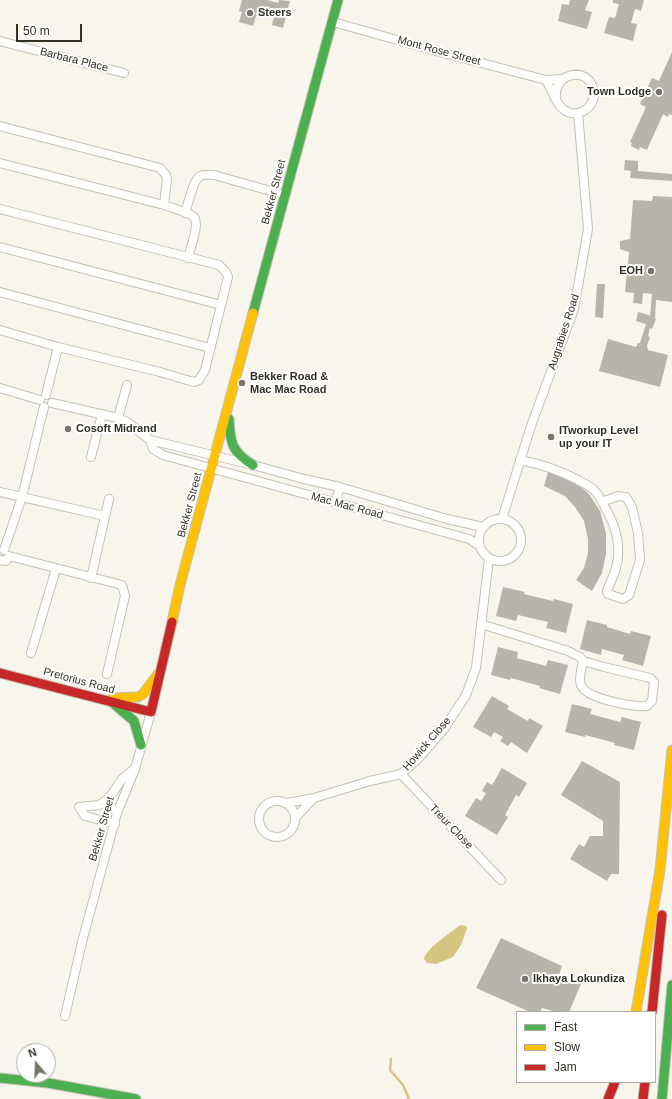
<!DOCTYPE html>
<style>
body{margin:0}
#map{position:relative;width:672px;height:1099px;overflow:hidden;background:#f8f6ec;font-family:Helvetica,sans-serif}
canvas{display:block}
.legend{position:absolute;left:516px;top:1011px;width:140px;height:72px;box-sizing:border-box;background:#fff;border:1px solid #adaca7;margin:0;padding:5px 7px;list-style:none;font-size:12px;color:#333024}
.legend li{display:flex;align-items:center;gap:8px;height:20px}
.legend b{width:20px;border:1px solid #adaca7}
.north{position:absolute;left:16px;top:1043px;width:40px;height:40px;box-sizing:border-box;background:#fff;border:1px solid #adaca7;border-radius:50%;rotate:341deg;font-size:11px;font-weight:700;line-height:16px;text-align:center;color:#333024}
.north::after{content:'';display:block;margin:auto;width:14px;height:18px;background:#78756a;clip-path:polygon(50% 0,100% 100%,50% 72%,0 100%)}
.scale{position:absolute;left:16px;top:24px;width:66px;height:18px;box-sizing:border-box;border:2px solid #333024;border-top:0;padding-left:5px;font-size:12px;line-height:14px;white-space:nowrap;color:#333024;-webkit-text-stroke:3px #fff;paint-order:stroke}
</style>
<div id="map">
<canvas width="672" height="1099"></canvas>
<ul class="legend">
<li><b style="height:5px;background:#4caf50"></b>Fast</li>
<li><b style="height:5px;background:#ffc107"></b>Slow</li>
<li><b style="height:5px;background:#c62828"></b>Jam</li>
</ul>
<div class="north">N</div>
<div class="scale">50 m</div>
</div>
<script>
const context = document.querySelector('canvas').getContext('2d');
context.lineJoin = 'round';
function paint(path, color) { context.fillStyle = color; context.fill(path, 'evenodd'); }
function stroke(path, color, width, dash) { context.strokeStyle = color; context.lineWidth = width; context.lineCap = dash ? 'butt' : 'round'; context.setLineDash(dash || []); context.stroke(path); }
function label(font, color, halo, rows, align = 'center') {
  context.font = font + ' Helvetica,sans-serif'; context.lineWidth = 4; context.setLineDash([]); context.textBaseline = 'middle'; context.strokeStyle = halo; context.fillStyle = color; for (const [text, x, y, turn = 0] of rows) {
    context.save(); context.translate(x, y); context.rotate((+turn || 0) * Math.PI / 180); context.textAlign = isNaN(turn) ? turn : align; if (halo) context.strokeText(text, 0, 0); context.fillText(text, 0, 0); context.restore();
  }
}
paint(new Path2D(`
 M 460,925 L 466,926 L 467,928 L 461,945 L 453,957 L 436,964 L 427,963 L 424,959 C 426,948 451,933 460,925 Z`), '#d4c680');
stroke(new Path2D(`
 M 391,1059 L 390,1070 L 403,1085 L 409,1099`), '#d4c680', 2.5);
paint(new Path2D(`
 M 242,0 L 267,0 L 278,3 L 279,0 L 290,1 L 283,28 L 272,25 L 274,17 L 257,13 L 253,26 L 239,22 L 242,12 L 239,11 Z
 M 570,0 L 589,0 L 585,10 L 592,12 L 587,29 L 558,21 L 562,4 L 569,5 Z
 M 613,0 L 644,0 L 641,11 L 635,9 L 631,23 L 637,24 L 633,41 L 604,33 L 609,17 L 615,18 L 619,4 L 613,3 Z
 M 672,52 L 672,114 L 671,115 L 669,114 L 668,117 L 663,114 L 647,150 L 640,147 L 639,150 L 631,146 L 632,143 L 630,142 L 646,107 L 640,104 L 652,78 L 659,81 Z
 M 625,160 L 638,161 L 638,171 L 672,174 L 672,181 L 630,178 L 631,171 L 624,170 Z
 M 653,196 L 672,197 L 672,302 L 656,300 L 655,319 L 656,319 L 652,329 L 650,328 L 648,336 L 650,337 L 647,346 L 648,350 L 668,355 L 660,387 L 599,371 L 608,339 L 636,347 L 638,343 L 640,343 L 646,324 L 636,321 L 638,312 L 649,315 L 650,317 L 652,294 L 643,293 L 642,304 L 633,303 L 634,293 L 625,292 L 629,252 L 620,249 L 620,241 L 630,239 L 633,200 L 652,201 Z
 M 597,284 L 605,284 L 603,318 L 595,317 Z
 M 549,468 L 573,480 L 589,494 L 600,511 L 606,533 L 606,554 L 602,573 L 592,591 L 576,580 L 584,568 L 588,553 L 588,539 L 584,521 L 575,507 L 565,496 L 544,486 Z
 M 503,587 L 525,592 L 524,594 L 553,601 L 554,599 L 573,604 L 566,633 L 546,628 L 548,622 L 518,615 L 516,621 L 496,616 Z
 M 587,620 L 607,625 L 607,627 L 630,634 L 631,631 L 651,636 L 643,666 L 622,660 L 624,655 L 602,649 L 601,655 L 580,649 Z
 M 498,647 L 518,652 L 517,658 L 546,666 L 548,660 L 568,665 L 560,694 L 539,688 L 540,686 L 511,678 L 510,680 L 491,675 Z
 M 492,696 L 509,706 L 507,709 L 528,721 L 529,718 L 543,726 L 527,753 L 511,742 L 508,746 L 500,741 L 503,737 L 494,732 L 491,737 L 473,727 Z
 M 572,704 L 592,709 L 590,714 L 620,722 L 622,717 L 641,722 L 634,750 L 614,745 L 615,743 L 585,735 L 585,737 L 565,732 Z
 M 582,761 L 620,782 L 619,874 L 611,874 L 607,881 L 570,859 L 579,844 L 584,847 L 590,836 L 603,836 L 603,821 L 561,795 Z
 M 502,768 L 527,783 L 519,797 L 516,795 L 505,815 L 508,817 L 497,835 L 465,816 L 476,798 L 481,801 L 486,793 L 482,791 L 487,782 L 492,785 Z
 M 501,938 L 562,966 L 559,975 L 581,984 L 569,1012 L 557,1012 L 542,1008 L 540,1012 L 530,1012 L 476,988 Z`), '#b7b5ab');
const street = new Path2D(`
 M 333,22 L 440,52 L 546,80 L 563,79
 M 0,41 L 124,73
 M 546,80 C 551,88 556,104 563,109 C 577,121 599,106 593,88 C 586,65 553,74 556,98
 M 0,126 L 160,168 L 166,175 L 167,179 L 164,205
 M 0,163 L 164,205 C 171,208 189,212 194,217 C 200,224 190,249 188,258
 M 0,209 L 219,265 L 226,272 L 228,277 L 205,370 L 199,380 L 194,382 L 190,381 L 160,372 L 58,347 L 0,330
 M 185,213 C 188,205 193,180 200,176 C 204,174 209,175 214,175 L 285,195
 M 0,247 L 221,305
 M 0,292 L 210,348
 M 0,388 L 40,400
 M 46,395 L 58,347
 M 52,403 L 118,418 L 127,422 L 150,440 L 253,465 L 304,479 L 340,487 L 447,519 L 483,527
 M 118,418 L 127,385
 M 150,440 L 153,449 L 163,455 L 469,539 L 480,546
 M 91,457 L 102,414
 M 520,460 C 541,464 559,470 578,480 C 583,483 590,486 594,490 C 601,497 605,508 610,517 C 617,531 621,551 616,568 C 614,575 610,583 607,591 L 608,594 L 623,599 L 629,595 L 640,560 L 638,533 L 632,507 L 626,497 L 618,496 L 602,502
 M 0,492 L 105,516
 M 335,503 L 340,487
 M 502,519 L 531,426 L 574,309 L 588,229 L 578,113
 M479 540a21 21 0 1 1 42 0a21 21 0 1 1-42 0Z
 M 4,550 L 22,497 L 44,407
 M 9,556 L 122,585 L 125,596 L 107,674
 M 0,560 L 6,561 L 9,556
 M 91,578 L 109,499
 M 481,624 L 568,651 L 580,657 L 583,661 L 604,667 L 650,678 L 654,682 L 652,701 L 647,706 C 633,707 586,699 581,685 C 578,678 582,668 583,661
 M 31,653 L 56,569
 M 401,774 L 501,880
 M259 819a18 18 0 1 1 36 0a18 18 0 1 1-36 0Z
 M 104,802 L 112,794 L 122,779 L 134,769
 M 287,803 L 314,798 L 370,781 L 401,774 L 418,759 L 444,729 L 466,695 L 476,668 L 489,558
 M 296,817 L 314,798
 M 115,824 L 85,816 L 79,807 L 99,805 L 104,802 L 111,806 L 117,813
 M 65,1016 L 83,938 L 117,813 L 135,769 L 151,712`);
const fast = new Path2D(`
 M 253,313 L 338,0
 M 229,419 C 230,443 232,452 253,465
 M 114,704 L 134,721 L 141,745
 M 0,1078 L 48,1083 L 136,1099
 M 662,1099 L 672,985`);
const slow = new Path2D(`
 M 172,622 L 180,585 L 253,313
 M 113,698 L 138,697 L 143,694 L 158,674
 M 636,1012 L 660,870 L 672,750`);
const jam = new Path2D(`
 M 0,673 L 151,712 L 172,622
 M 652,1012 L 662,915
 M 608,1099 L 615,1082
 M 643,1099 L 645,1082`);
stroke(street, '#c4c1b7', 10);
stroke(fast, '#c4c1b7', 11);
stroke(slow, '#c4c1b7', 11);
stroke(jam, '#c4c1b7', 11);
stroke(street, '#fefefc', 8);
stroke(fast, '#4caf50', 9);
stroke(slow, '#ffc107', 9);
stroke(jam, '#c62828', 9);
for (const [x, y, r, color] of [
 [250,13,4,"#78756a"],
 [659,92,4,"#78756a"],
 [651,271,4,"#78756a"],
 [242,383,4,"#78756a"],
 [68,429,4,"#78756a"],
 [551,437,4,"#78756a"],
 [525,979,4,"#78756a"]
]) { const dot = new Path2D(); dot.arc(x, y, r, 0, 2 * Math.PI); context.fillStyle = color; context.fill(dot); stroke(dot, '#fff', 1.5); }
label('bold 11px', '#333024', '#fff', [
 ["Steers",258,13],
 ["Town Lodge",651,92,"right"],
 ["EOH",643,271,"right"],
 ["Bekker Road &",250,377],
 ["Mac Mac Road",250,390],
 ["Cosoft Midrand",76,429],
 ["ITworkup Level",559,431],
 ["up your IT",559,444],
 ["Ikhaya Lokundiza",533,979]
], 'left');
label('11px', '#333024', '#fff', [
 ["Mont Rose Street",439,51,15],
 ["Barbara Place",74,60,14],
 ["Bekker Street",274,192,-75],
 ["Augrabies Road",564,332,-72],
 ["Bekker Street",190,505,-75],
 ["Mac Mac Road",347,506,15],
 ["Pretorius Road",79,681,15],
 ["Howick Close",427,744,-49],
 ["Treur Close",451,827,46],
 ["Bekker Street",102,829,-74]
]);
</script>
